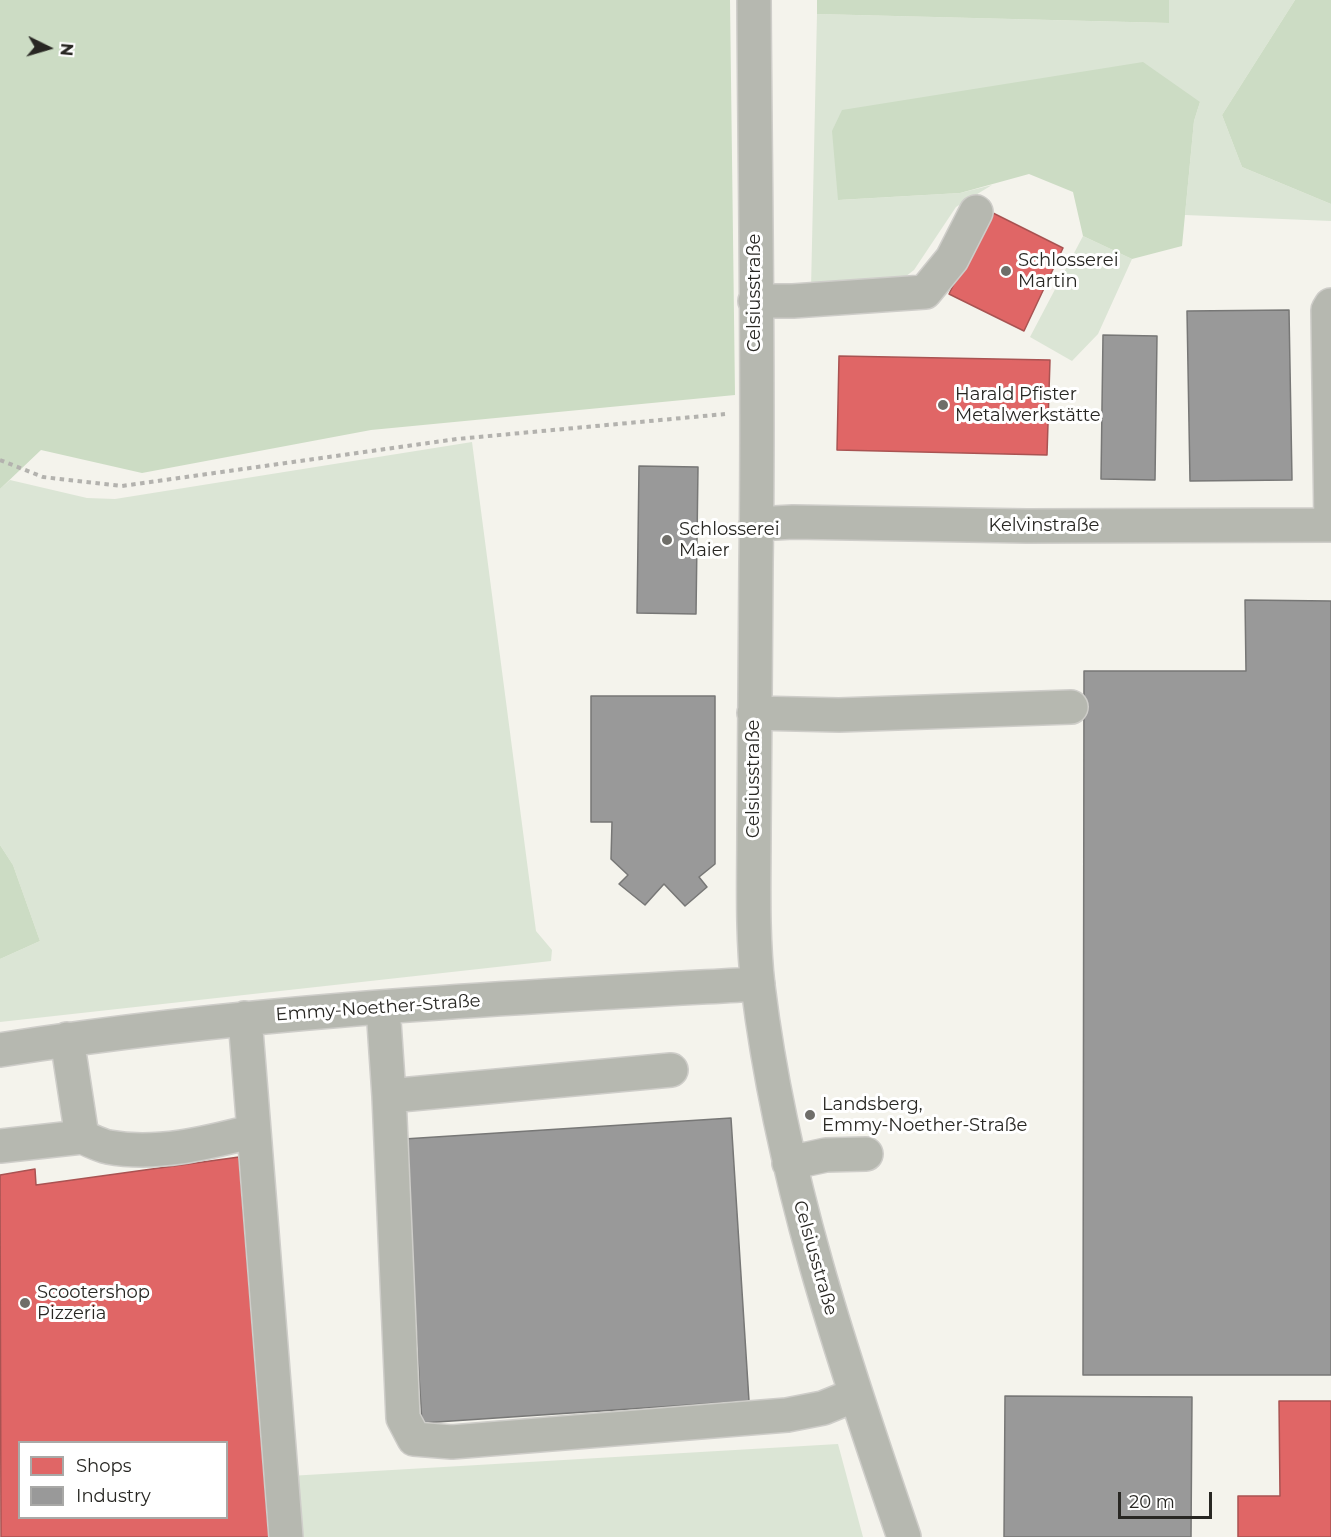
<!DOCTYPE html>
<meta charset="utf-8">
<style>
body{margin:0}
#map{position:relative;width:1331px;height:1537px;overflow:hidden;background:#f4f3ec;font-family:Montserrat,sans-serif}
canvas{display:block}
.legend{position:absolute;left:18px;top:1441px;width:210px;height:78px;box-sizing:border-box;background:#fff;border:2px solid #a9a9a7;margin:0;padding:8px 10px;list-style:none;font-size:18px;color:#282723}
.legend li{display:flex;align-items:center;gap:12px;height:30px}
.legend b{width:30px;border:2px solid #a9a9a7}
.north{position:absolute;left:18px;top:18px;width:60px;height:60px;-webkit-text-stroke:4px #fff;paint-order:stroke;rotate:95deg;font-size:16px;font-weight:700;line-height:24px;text-align:center;color:#282723}
.north::after{content:'';display:block;margin:auto;width:21px;height:27px;background:#282723;clip-path:polygon(50% 0,100% 100%,50% 72%,0 100%)}
.scale{position:absolute;left:1118px;top:1492px;width:94px;height:27px;box-sizing:border-box;border:3px solid #282723;border-top:0;padding-left:8px;font-size:18px;line-height:21px;white-space:nowrap;color:#282723;-webkit-text-stroke:4px #fff;paint-order:stroke}
</style>
<div id="map">
<canvas width="1331" height="1537"></canvas>
<ul class="legend">
<li><b style="height:16px;background:#e06666"></b>Shops</li>
<li><b style="height:16px;background:#999"></b>Industry</li>
</ul>
<div class="north">N</div>
<div class="scale">20 m</div>
</div>
<script>
const context = document.querySelector('canvas').getContext('2d');
context.lineJoin = 'round';
function paint(path, color) { context.fillStyle = color; context.fill(path, 'evenodd'); }
function stroke(path, color, width, dash) { context.strokeStyle = color; context.lineWidth = width; context.lineCap = dash ? 'butt' : 'round'; context.setLineDash(dash || []); context.stroke(path); }
function label(font, color, halo, rows, align = 'center') {
  context.font = font + ' Montserrat,sans-serif'; context.lineWidth = 6; context.setLineDash([]); context.textBaseline = 'middle'; context.strokeStyle = halo; context.fillStyle = color; for (const [text, x, y, turn = 0] of rows) {
    context.save(); context.translate(x, y); context.rotate((+turn || 0) * Math.PI / 180); context.textAlign = isNaN(turn) ? turn : align; if (halo) context.strokeText(text, 0, 0); context.fillText(text, 0, 0); context.restore();
  }
}
paint(new Path2D(`
 M 1169,0 L 1295,0 L 1222,115 L 1242,167 L 1331,204 L 1331,221 L 1185,215 L 1194,121 L 1200,102 L 839,200 L 960,193 L 992,185 L 956,207 L 914,270 L 901,280 L 811,289 L 817,14 L 1169,23 Z
 M 1083,236 L 1132,259 L 1098,334 L 1072,361 L 1030,337 Z
 M 472,442 L 536,931 L 552,950 L 551,961 L 0,1022 L 0,959 L 40,941 L 13,865 L 0,845 L 0,489 L 10,480 L 87,498 L 115,499 Z
 M 838,1444 L 863,1537 L 294,1537 L 289,1476 Z`), '#dbe5d5');
paint(new Path2D(`
 M 0,0 L 730,0 L 735,395 L 371,430 L 142,473 L 41,450 L 0,489 Z
 M 817,0 L 1169,0 L 1169,23 L 817,14 Z
 M 1295,0 L 1331,0 L 1331,204 L 1242,167 L 1222,115 Z
 M 1143,62 L 1200,102 L 1194,121 L 1182,246 L 1132,259 L 1083,236 L 1073,192 L 1029,174 L 960,193 L 838,200 L 832,131 L 842,110 Z
 M 0,845 L 13,865 L 40,941 L 0,959 Z`), '#ccdcc4');
const shops = new Path2D(`
 M 989,211 L 1063,248 L 1024,331 L 949,294 Z
 M 839,356 L 1050,360 L 1047,455 L 837,450 Z
 M 239,1157 L 269,1537 L 1,1537 L 0,1175 L 35,1169 L 36,1185 ZM 20,1442 L 226,1442 L 226,1518 L 20,1518 Z
 M 1279,1401 L 1331,1401 L 1331,1537 L 1238,1537 L 1238,1496 L 1280,1496 Z`);
paint(shops, '#e06666');
stroke(shops, '#a95352', 1.5);
const industry = new Path2D(`
 M 1289,310 L 1292,480 L 1190,481 L 1187,311 Z
 M 1103,335 L 1157,336 L 1155,480 L 1101,479 Z
 M 639,466 L 698,467 L 696,614 L 637,613 Z
 M 1245,600 L 1331,601 L 1331,1375 L 1083,1375 L 1084,671 L 1246,671 Z
 M 591,696 L 715,696 L 715,864 L 699,877 L 707,887 L 685,906 L 664,884 L 645,905 L 619,884 L 628,875 L 611,859 L 612,822 L 591,822 Z
 M 731,1118 L 749,1401 L 422,1423 L 404,1139 Z
 M 1005,1396 L 1192,1397 L 1191,1537 L 1004,1537 Z`);
paint(industry, '#999');
stroke(industry, '#777776', 1.5);
const minor = new Path2D(`
 M 754,0 C 755,188 759,376 756,563 C 755,652 754,741 754,830 C 754,881 752,934 758,986 C 781,1176 842,1357 904,1537
 M 755,301 L 793,301 L 925,292 L 952,259 L 976,212
 M 756,524 L 793,522 L 1027,526 L 1331,525
 M 1331,525 L 1328,310 L 1331,305
 M 754,713 L 839,715 L 1071,707
 M 383,1007 L 389,1096
 M 0,1050 C 251,1010 505,998 758,984
 M 671,1070 L 389,1096 L 403,1418 L 414,1439 L 452,1442 L 787,1415 L 823,1408 L 855,1395
 M 254,1131 L 286,1537
 M 82,1137 C 90,1140 99,1145 108,1147 C 157,1156 207,1143 254,1131 L 245,1018
 M 0,1146 L 82,1137 L 67,1039
 M 789,1163 L 826,1155 L 866,1154`);
stroke(minor, '#cecdc9', 36);
stroke(new Path2D(`
 M 0,460 L 43,477 L 122,486 L 457,439 L 725,414`), '#b3b2ae', 4, [4.5, 4.5]);
stroke(minor, '#b6b8b0', 33);
for (const [x, y, r, color] of [
 [1006,271,6,"#6f6e69"],
 [943,405,6,"#6f6e69"],
 [667,540,6,"#6f6e69"],
 [810,1115,6,"#6f6e69"],
 [25,1303,6,"#6f6e69"]
]) { const dot = new Path2D(); dot.arc(x, y, r, 0, 2 * Math.PI); context.fillStyle = color; context.fill(dot); stroke(dot, '#fff', 2); }
label('18px', '#282723', '#fff', [
 ["Schlosserei",1018,261],
 ["Martin",1018,282],
 ["Harald Pfister",955,395],
 ["Metalwerkstätte",955,416],
 ["Schlosserei",679,530],
 ["Maier",679,551],
 ["Landsberg,",822,1105],
 ["Emmy-Noether-Straße",822,1126],
 ["Scootershop",37,1293],
 ["Pizzeria",37,1314]
], 'left');
label('18px', '#282723', '#fff', [
 ["Celsiusstraße",755,293,-90],
 ["Kelvinstraße",1044,526],
 ["Celsiusstraße",754,779,-90],
 ["Emmy-Noether-Straße",378,1008,-4],
 ["Celsiusstraße",815,1258,74]
]);
</script>
